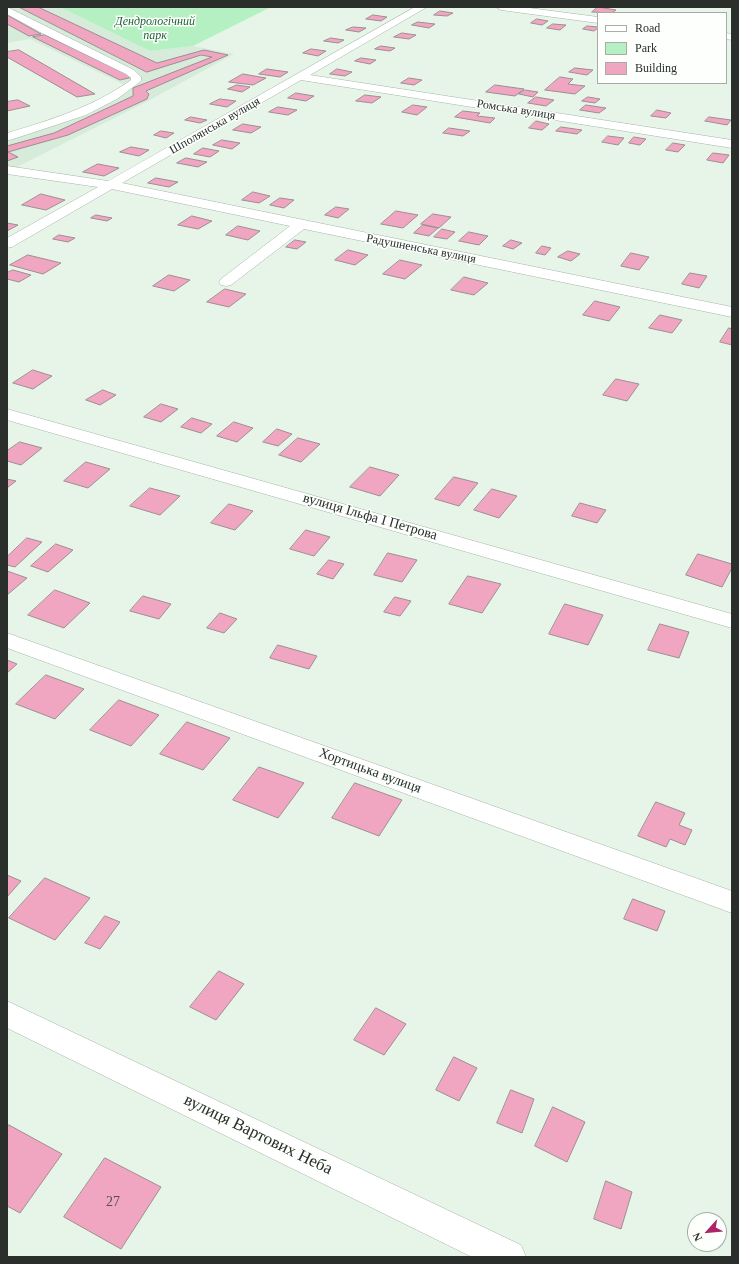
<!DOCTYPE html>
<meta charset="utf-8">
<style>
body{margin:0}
#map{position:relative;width:739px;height:1264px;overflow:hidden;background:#e7f5e9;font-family:Georgia,serif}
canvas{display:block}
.frame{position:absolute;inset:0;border:8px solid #2a2f2b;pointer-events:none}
.legend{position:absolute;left:597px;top:12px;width:130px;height:72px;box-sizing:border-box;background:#fcfffc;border:1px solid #a8aca8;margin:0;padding:5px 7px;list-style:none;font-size:12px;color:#2a2f2b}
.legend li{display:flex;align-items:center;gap:8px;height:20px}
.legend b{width:20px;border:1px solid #a8aca8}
.north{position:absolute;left:687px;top:1212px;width:40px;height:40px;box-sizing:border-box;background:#fcfffc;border:1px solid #a8aca8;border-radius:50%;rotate:243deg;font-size:11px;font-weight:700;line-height:16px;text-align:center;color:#2a2f2b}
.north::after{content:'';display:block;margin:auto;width:14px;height:18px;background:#ae2567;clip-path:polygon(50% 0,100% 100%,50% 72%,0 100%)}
</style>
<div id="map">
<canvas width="739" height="1264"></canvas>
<div class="frame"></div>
<ul class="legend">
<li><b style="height:5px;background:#fff"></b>Road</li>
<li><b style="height:11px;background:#b4f0c1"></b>Park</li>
<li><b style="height:11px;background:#f0a6c0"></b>Building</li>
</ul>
<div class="north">N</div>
</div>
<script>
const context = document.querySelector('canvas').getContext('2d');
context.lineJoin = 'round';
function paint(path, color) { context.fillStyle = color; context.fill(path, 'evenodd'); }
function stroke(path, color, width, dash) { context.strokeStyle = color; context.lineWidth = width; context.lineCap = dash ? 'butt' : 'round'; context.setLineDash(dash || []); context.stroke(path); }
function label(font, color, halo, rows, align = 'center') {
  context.font = font + ' Georgia,serif'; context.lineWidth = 3; context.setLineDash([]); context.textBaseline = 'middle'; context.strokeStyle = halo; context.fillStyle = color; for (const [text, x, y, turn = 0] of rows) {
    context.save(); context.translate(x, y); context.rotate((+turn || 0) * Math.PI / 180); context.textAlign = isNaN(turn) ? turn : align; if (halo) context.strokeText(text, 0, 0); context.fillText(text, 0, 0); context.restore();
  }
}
paint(new Path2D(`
 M 7,7 L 60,7 L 150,51 L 193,46 L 234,54 L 148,101 L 7,172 L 7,141 L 90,114 L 131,88 L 30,39 L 7,43 Z`), '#d6ebda');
paint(new Path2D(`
 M 60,7 L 271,7 L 193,46 L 150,51 Z`), '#b4f0c1');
const building = new Path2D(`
 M 19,7 L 38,7 L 157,63 L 204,50 L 228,55 L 146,91 L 149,94 L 147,99 L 68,135 L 8,152 L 18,157 L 7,161 L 7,146 L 54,133 L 133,96 L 133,88 L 212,57 L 201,55 L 147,72 Z
 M 598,7 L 616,10 L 612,13 L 592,12 Z
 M 440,11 L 453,13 L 447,16 L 434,15 Z
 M 7,15 L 41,34 L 29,36 L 7,24 Z
 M 373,15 L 387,17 L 381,21 L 366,19 Z
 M 537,19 L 548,21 L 542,25 L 531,23 Z
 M 418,22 L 435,24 L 429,28 L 412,25 Z
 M 553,24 L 566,25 L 560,30 L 547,28 Z
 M 587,26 L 598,27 L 598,28 L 594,31 L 583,29 Z
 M 353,27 L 366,28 L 359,32 L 346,30 Z
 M 402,33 L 416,35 L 409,39 L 394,37 Z
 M 45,35 L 133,77 L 120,80 L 33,37 Z
 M 331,38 L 344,40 L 338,43 L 324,41 Z
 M 381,46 L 395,48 L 390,51 L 375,49 Z
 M 311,49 L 326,51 L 318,56 L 303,53 Z
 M 19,50 L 95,94 L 77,97 L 7,57 L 7,52 Z
 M 361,58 L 376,60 L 370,64 L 355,61 Z
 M 575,68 L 593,70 L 587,75 L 569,72 Z
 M 267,69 L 288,72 L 280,77 L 259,74 Z
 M 337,69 L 352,72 L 345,76 L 330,74 Z
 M 243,74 L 266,78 L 253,85 L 229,82 Z
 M 560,77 L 573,79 L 568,84 L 585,86 L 575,94 L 545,90 Z
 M 409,78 L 422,80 L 414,85 L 401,83 Z
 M 237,85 L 250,87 L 242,92 L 228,89 Z
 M 495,85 L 524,89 L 515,96 L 486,92 Z
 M 525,90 L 538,92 L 533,97 L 519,94 Z
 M 296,93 L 314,96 L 306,101 L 288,98 Z
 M 365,95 L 381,97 L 372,103 L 356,101 Z
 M 536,97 L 554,100 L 546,106 L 528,103 Z
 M 588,97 L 600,99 L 595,103 L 582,101 Z
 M 220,99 L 236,101 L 227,107 L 210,104 Z
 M 18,100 L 30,106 L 7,111 L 7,102 Z
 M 413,105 L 427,107 L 417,115 L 402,112 Z
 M 586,105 L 606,108 L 599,113 L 580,110 Z
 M 278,107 L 297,110 L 288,115 L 269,112 Z
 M 657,110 L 671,113 L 666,118 L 651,116 Z
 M 463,111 L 480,113 L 477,116 L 495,118 L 490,123 L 455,117 Z
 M 191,117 L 207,120 L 200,123 L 185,120 Z
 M 709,117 L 731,120 L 727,125 L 705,121 Z
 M 536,121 L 549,124 L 542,130 L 529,128 Z
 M 243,124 L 261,127 L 251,133 L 233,130 Z
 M 561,127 L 582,130 L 577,134 L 556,131 Z
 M 449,128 L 470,131 L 463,136 L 443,133 Z
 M 161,131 L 174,133 L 166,138 L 154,135 Z
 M 608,136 L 624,138 L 618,145 L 602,142 Z
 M 634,137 L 646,139 L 640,145 L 629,143 Z
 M 222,140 L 240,143 L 232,149 L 213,145 Z
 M 673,143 L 685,145 L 678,152 L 666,150 Z
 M 131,147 L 149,150 L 139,156 L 120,152 Z
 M 203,148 L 219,151 L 210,157 L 194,154 Z
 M 713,153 L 729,155 L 723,163 L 707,160 Z
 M 186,158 L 207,162 L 198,167 L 177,163 Z
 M 98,164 L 119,168 L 104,176 L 83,172 Z
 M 156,178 L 178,182 L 169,187 L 148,183 Z
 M 253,192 L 270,196 L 259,203 L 242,200 Z
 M 41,194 L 65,200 L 46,210 L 22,205 Z
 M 280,198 L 294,200 L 284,208 L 270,205 Z
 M 336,207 L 349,209 L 338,218 L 325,215 Z
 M 396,211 L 418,215 L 403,228 L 381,224 Z
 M 433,214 L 451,217 L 439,228 L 421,224 Z
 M 96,215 L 112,218 L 107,221 L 91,218 Z
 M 192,216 L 212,221 L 198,229 L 178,225 Z
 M 7,223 L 18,225 L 7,231 Z
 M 423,225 L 438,228 L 429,236 L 414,233 Z
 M 238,226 L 260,231 L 248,240 L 226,235 Z
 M 442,229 L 455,232 L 447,239 L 434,237 Z
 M 469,232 L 488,236 L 479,245 L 459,241 Z
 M 59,235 L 75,238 L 68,242 L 53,239 Z
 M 295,240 L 306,242 L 297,249 L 286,247 Z
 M 511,240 L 522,243 L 513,249 L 503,246 Z
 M 542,246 L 551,248 L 545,255 L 536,253 Z
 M 348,250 L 368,255 L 355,265 L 335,260 Z
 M 568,251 L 580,254 L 571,261 L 558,257 Z
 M 631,253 L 649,257 L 639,270 L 621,266 Z
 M 28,255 L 61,263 L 43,274 L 10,265 Z
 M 400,260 L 422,265 L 405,279 L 383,274 Z
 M 13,270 L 31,275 L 19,282 L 7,279 L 7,273 Z
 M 690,273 L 707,276 L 699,288 L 682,284 Z
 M 169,275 L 190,280 L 174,291 L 153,286 Z
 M 464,277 L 488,283 L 474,295 L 451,290 Z
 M 225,289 L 246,294 L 229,307 L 207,302 Z
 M 595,301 L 620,307 L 609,321 L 583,315 Z
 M 660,315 L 682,320 L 672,333 L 649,328 Z
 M 729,328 L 732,329 L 732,345 L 720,342 Z
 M 33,370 L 52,376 L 33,389 L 13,383 Z
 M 616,379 L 639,384 L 627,401 L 603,395 Z
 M 103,390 L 116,395 L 100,405 L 86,400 Z
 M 161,404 L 178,409 L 161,422 L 144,417 Z
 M 192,418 L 212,424 L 201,433 L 181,427 Z
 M 234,422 L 253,428 L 237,442 L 217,436 Z
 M 277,429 L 292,434 L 278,446 L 263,442 Z
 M 298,438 L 320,444 L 301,462 L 279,455 Z
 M 20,442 L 42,448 L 21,465 L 7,461 L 7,451 Z
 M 86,462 L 110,469 L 88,488 L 64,481 Z
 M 370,467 L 399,475 L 380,496 L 350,487 Z
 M 454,477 L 478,483 L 459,506 L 435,499 Z
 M 7,479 L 16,481 L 7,488 Z
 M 150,488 L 180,496 L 160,515 L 130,506 Z
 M 492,489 L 517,496 L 499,518 L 474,510 Z
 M 580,503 L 606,510 L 597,523 L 572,516 Z
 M 229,504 L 253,511 L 235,530 L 211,523 Z
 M 306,530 L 330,537 L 314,556 L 290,549 Z
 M 27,538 L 42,542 L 15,567 L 7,565 L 7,557 Z
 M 56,544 L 73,550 L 48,572 L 31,566 Z
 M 388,553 L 417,560 L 402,582 L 374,575 Z
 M 698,554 L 732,564 L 732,568 L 722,587 L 686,575 Z
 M 329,560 L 344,564 L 333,579 L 317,574 Z
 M 7,571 L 27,578 L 7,595 Z
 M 468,576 L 501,584 L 482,613 L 449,604 Z
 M 55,590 L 90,603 L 64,628 L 28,615 Z
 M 143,596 L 171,604 L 159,619 L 130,611 Z
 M 395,597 L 411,601 L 400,616 L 384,612 Z
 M 565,604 L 603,615 L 588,645 L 549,634 Z
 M 220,613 L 237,619 L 224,633 L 207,628 Z
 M 660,624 L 689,632 L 679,658 L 648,650 Z
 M 278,645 L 317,656 L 309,669 L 270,658 Z
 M 7,660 L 17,664 L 7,673 Z
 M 46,675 L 84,689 L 55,719 L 16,704 Z
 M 119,700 L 159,715 L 131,746 L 90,730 Z
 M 187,722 L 230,738 L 203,770 L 160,754 Z
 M 259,767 L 304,783 L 278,818 L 233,800 Z
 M 355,783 L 402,800 L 379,836 L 332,818 Z
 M 656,802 L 685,813 L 679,825 L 692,830 L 685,845 L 670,839 L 666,847 L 638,836 Z
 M 7,875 L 21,881 L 7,897 Z
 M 45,878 L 90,898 L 55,940 L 9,918 Z
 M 633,899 L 665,911 L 657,931 L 624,919 Z
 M 105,916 L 120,922 L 100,949 L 85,943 Z
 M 219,971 L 244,984 L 216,1020 L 190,1007 Z
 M 376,1008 L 406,1024 L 384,1055 L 354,1040 Z
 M 454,1057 L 477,1068 L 459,1101 L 436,1090 Z
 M 511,1090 L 534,1099 L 522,1133 L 497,1123 Z
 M 553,1107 L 585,1122 L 567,1162 L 535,1146 Z
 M 9,1125 L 62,1154 L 20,1213 L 7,1206 L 7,1128 Z
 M 105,1158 L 161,1187 L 121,1249 L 64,1217 Z
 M 606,1181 L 632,1192 L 621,1229 L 594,1219 Z`);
paint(building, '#f0a6c0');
stroke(building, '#9e8d92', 1);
const minor = new Path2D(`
 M 7,7 L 134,70 L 141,77 L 141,81 L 117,99 L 86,115 L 7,141 L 7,133 C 51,120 93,107 131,80 L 131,78 L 126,74 L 40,32 L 7,14 Z
 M 415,7 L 427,7 L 310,75 L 732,140 L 732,148 L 301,80 L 122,183 L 732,307 L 732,317 L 304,229 L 231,285 L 226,286 L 221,285 L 219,282 L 221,279 L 290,226 L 112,189 L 12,247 L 7,248 L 7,238 L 98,187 L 7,174 L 7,166 L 108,181 Z
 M 496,7 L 522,7 L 598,17 L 598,23 L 501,10 Z
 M 726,33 L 732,34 L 732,40 L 726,39 Z
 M 7,409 L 732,614 L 732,628 L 7,420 Z
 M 7,633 L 732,891 L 732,913 L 7,648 Z
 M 7,1001 L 521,1245 L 526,1257 L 472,1257 L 7,1028 Z`);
stroke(minor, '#a6b4a9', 1);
paint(minor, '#fff');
label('italic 12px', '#1f6235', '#fcfffc', [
 ["Дендрологічний",155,22],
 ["парк",155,36]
]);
label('12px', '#2a2f2b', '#fcfffc', [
 ["Ромська вулиця",516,110,9],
 ["Шполянська вулиця",215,126,-30],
 ["Радушненська вулиця",421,249,11]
]);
label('14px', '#2a2f2b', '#fcfffc', [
 ["вулиця Ільфа І Петрова",370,517,16],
 ["Хортицька вулиця",370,771,20]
]);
label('14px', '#5c4d50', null, [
 ["27",113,1202]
]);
label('17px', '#2a2f2b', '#fcfffc', [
 ["вулиця Вартових Неба",258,1135,26]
]);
</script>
